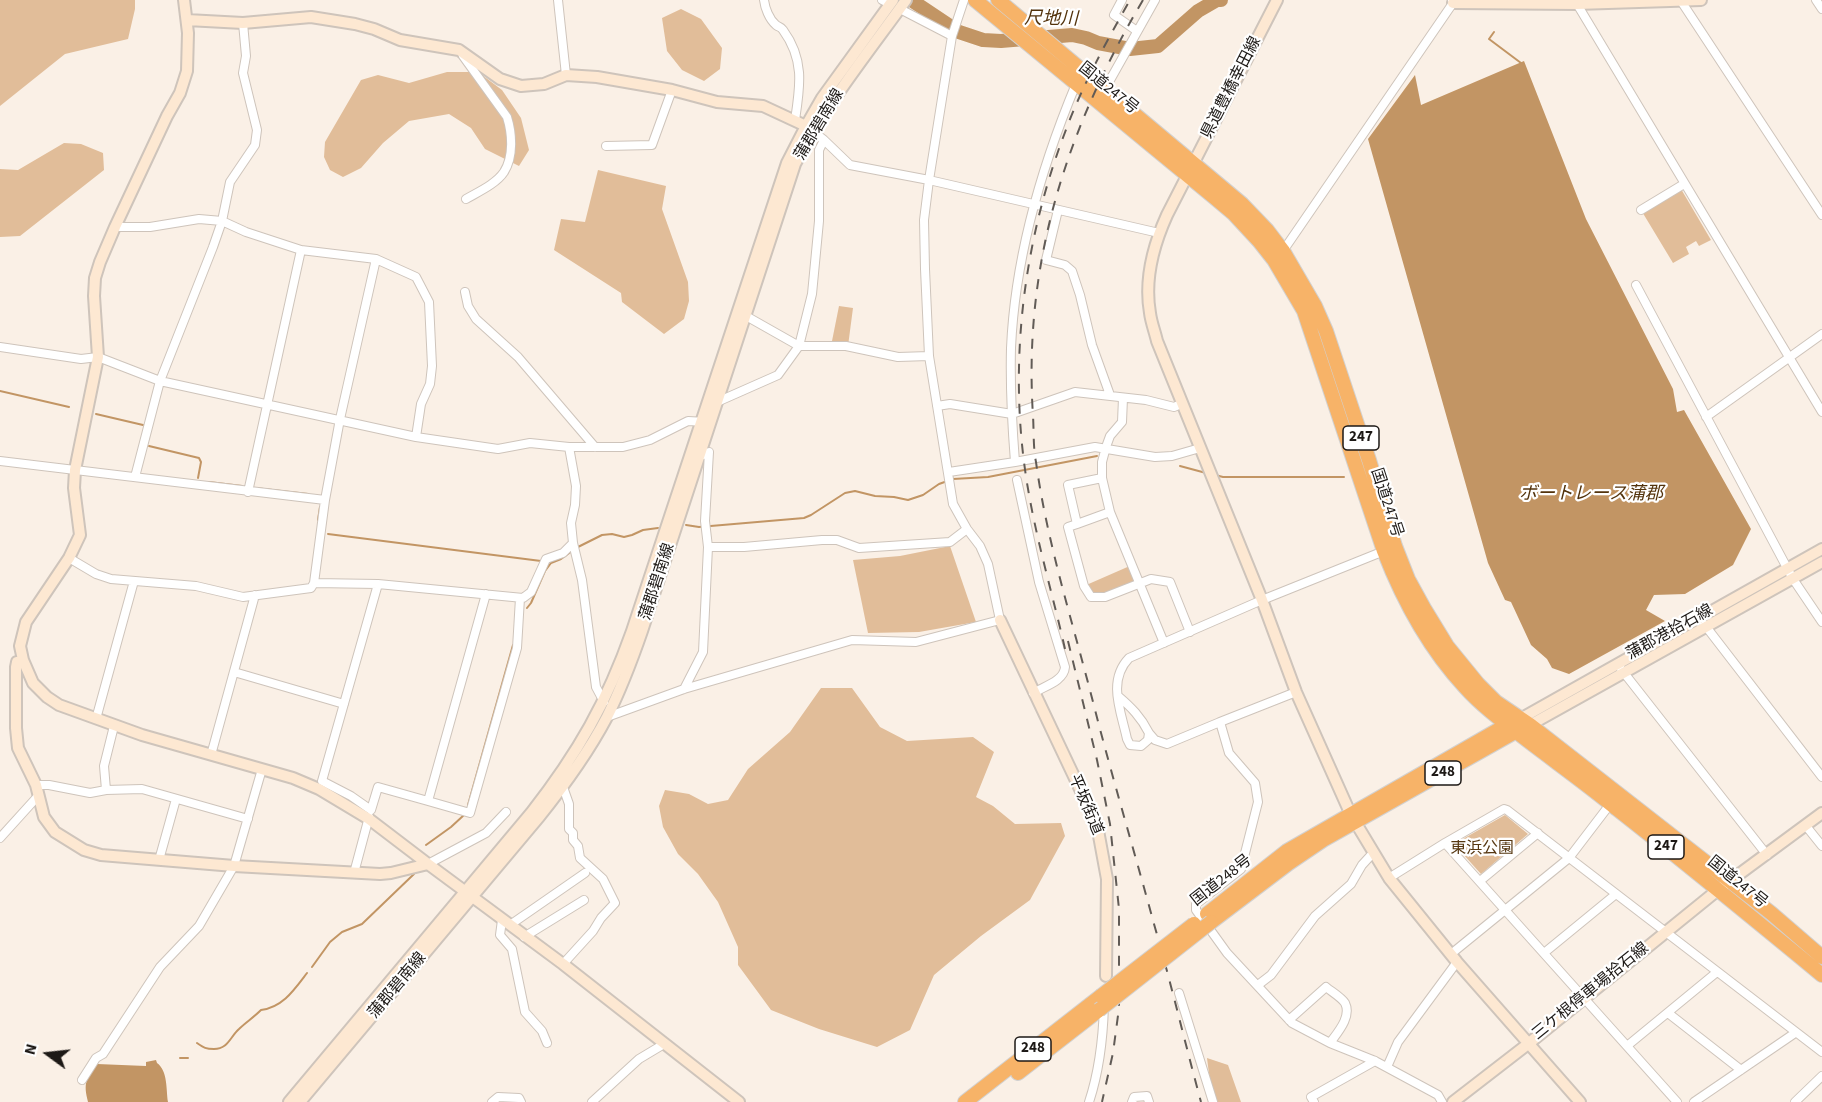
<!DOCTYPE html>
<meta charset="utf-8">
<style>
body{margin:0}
#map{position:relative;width:1822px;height:1102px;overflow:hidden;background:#faf0e6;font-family:"Source Sans 3",sans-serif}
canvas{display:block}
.north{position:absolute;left:18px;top:1024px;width:60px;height:60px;-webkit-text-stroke:4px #fff;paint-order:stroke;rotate:285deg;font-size:16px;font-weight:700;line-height:24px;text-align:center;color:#1d1916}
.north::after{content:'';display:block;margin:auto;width:21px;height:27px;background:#1d1916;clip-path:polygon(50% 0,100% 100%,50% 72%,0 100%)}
</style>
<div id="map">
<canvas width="1822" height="1102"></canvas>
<div class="north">N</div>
</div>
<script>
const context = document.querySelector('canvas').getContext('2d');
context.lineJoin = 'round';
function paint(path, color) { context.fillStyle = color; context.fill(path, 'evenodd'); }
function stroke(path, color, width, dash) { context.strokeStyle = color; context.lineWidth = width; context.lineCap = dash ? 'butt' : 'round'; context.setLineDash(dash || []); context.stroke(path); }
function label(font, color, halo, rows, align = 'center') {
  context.font = font + ' "Source Sans 3","Noto Sans JP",sans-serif'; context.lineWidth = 4.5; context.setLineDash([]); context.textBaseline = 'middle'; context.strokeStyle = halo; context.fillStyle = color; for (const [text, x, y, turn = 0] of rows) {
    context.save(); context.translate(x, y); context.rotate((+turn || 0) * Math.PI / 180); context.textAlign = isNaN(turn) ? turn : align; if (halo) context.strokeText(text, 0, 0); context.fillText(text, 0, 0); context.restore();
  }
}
paint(new Path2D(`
 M 0,0 L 135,0 L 135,9 L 128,39 L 65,54 L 0,106 Z
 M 681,9 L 701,19 L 722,48 L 720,69 L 704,81 L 682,70 L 667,51 L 662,18 Z
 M 447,72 L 478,72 L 502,90 L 521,118 L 529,150 L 519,166 L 485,149 L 471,128 L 449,114 L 409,121 L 383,143 L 361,168 L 343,177 L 330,170 L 324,157 L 325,142 L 361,80 L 378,75 L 409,83 Z
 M 64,143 L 81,144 L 103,153 L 104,170 L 20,236 L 0,237 L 0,169 L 18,170 Z
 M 598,170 L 666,186 L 662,209 L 688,282 L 689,301 L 684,319 L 664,334 L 622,302 L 621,293 L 554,250 L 561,219 L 585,222 Z
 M 1681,189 L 1711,240 L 1699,246 L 1696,241 L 1686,247 L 1689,254 L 1673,263 L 1641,210 Z
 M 839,306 L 853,308 L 848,346 L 831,346 Z
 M 950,546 L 976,622 L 919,632 L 868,633 L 853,560 L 900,556 Z
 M 1132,565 L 1140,584 L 1091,597 L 1084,586 Z
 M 821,688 L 852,688 L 880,727 L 907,741 L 973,737 L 994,752 L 976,797 L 993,806 L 1015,824 L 1061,823 L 1065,836 L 1030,900 L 981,936 L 934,975 L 910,1030 L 877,1047 L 819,1029 L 771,1010 L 738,965 L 738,947 L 718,902 L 698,874 L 678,854 L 663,827 L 659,806 L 665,790 L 689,794 L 708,804 L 728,800 L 748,769 L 790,732 Z
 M 1505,815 L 1528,834 L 1481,874 L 1454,844 Z
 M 1207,1058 L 1228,1065 L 1241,1102 L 1216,1102 L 1209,1074 Z`), '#e1bd99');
paint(new Path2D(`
 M 1524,61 L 1586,219 L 1673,389 L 1677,412 L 1684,410 L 1751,529 L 1733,565 L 1685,594 L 1654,595 L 1646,610 L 1665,621 L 1569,674 L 1552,668 L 1547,659 L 1531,645 L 1511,602 L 1505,600 L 1488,563 L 1368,139 L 1415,75 L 1421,105 Z
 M 156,1060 L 157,1063 C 168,1071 166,1089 168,1102 L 88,1102 C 83,1083 86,1079 97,1064 L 146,1066 L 146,1062 Z`), '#c29564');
stroke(new Path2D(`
 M 1494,32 L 1489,39 L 1521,63
 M 0,391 L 69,407
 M 96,414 L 143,425
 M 149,446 L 199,458 L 201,462 L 198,478
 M 1180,466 L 1206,473
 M 1215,475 L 1223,477 L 1344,477
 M 209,482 L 242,486
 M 255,488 L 308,494
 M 318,520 L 320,507
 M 686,525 L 699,527 L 804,518 L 811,515 L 845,493 L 855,491 L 875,496 L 894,497 L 908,500 L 923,495 L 939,484 L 953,479 L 988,477 L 1097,456
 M 328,534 L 541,561
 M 576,548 L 602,535 L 612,534 L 624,537 L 632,535 L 643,530 L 658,528
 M 527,608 L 531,603 L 545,571 L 551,563 L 561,559 L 572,551
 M 468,805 L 513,645
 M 426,845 L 451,827 L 464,815
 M 312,967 L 330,942 L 342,932 L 362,924 L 414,874
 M 197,1043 C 204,1048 206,1049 214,1049 C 228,1049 230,1037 239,1029 C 246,1022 253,1018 261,1010 C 283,1007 294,990 307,973
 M 180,1058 L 188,1058`), '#c29564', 2);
stroke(new Path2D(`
 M 911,0 L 959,32 L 983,40 L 1001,41 L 1072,35 L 1086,38 L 1098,43 L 1130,49 L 1158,46 L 1198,11 L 1217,0 L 1221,0`), '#c29564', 14);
const street = new Path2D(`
 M 558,0 L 566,75
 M 764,0 C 765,8 769,19 776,25 C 780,28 780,26 783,30 C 805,60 800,87 795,120
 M 882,0 L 890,4
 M 1122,0 L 1114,15 L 1137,31
 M 1816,0 L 1822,9
 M 1681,1 L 1822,215
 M 1577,4 L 1822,412
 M 900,9 L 952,36
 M 463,56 L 507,117 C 512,133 514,156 504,172 C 496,184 478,192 466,199
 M 1105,89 L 1155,0
 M 810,129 L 824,140 L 850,165 L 929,180 L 1159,233
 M 606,146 L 652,145 L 672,90
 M 1058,210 L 1046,260 L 1065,265 L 1072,271 L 1080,295 L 1092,345 L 1110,395
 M 1641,210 L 1684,184
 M 115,227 L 150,227 L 199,219 L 222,221 L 246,232 L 301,250 L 376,259 L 416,277 L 429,302 L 432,366 L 430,384 L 421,404 L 416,437
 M 1283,251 L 1453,3 L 1452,0
 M 1636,285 L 1793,579 L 1822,622
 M 465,292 L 468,306 L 476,319 L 518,357 L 595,447
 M 746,316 L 799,346 L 846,346 L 898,357 L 929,356
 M 0,347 L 81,359 L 98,357 L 160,381 L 416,437 L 498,449 L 530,443 L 569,447 L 623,447 L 650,440 L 688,421 L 706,422
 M 1123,398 L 1122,422 L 1110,436 L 1106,447 L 1102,462 L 1102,478 L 1110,512 L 1164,643
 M 717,402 L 778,375 L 799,346 L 812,294 L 819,221 L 819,150 L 824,140
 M 937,406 L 950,404 L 1012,414 L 1075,392 L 1146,400 L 1174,407 L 1181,404
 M 1706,417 L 1822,334
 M 569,447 L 576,486 L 575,505 L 571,523 L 573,543 L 582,580 L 596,687 L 604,702
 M 0,461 L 325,500
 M 1015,462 C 1012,424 1010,386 1011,348 C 1015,257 1041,168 1076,84
 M 949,472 L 1015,462 L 1095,447 L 1155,457 L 1172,456 L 1200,448
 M 135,477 L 160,381 L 213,247 L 222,221 L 230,182 L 255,145 L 257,130 L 243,73 L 246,56 L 243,23
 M 1102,478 L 1068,485 L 1077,524 L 1110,512
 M 1017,480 L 1039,582 L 1065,667 C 1064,681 1045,686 1033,693
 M 248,492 L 301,250
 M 1077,524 L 1068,527 L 1084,586 L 1091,597 L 1105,597 L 1151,579 L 1170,582 L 1190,632
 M 708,547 L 744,547 L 822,540 L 837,540 L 859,548 L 950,542 L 967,529
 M 69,558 L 96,574 L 111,579 L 196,586 L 243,597 L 311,588 L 314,583 L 378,584 L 523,598 L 531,592 L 546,559 L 563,553 L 573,543
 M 314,583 L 325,500 L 340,419 L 376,259
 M 378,584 L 322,781 L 351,796 L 371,810 L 378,787 L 428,801 L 486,594
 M 1704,624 L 1822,777
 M 1621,669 L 1767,855
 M 234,672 L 344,704
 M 684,689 L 703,652 L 708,547 L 705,521 L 709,452 L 699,457
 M 1296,692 L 1220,722 L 1229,753 L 1255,783 L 1258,802 L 1241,869 L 1196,904 L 1196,910 L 1227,953 L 1292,1023 L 1330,1043 L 1375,1061 L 1438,1095 L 1442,1102
 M 1118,696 C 1131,707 1141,717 1149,733 L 1148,740 L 1141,746 L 1130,745 L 1127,739 C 1121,711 1107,681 1129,658 L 1262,600 L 1384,551
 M 607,717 L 684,689 L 852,640 L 916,642 L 1000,620 L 988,564 L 980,546 L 967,529 L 953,504 L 929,356 L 925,269 L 924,220 L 929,180 L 952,36 L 964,0
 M 96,719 L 134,581
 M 1149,733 L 1155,740 L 1167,744 L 1220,722
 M 211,755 L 255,595
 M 36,785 L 49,785 L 90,793 L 106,790 L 142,789 L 248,819
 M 106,790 L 104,766 L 114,726
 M 428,801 L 470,813 L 517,648 L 520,598
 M 1806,826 L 1822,846
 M 0,838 L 38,796
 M 1445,843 L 1677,1102
 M 159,860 L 176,799
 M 428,864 L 486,833 L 506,812
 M 354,873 L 369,817
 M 1389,878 L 1445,843 L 1504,809 L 1507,810 L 1822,1052
 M 1480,881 L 1538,833
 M 502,920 L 500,935 L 512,949 L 525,1012 L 542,1031 L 547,1043
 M 510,925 L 585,873
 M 524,937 L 584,900
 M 1544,953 L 1616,894
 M 1451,954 L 1569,858 L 1611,803
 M 563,964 L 593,931 L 601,918 L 615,903 L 603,879 L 580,858 L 578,846 L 573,840 L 573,833 L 569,829 L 569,804 L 563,787
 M 1258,985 L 1271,975 L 1315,916 L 1351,884 L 1362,865 L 1373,853
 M 1179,993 L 1213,1102
 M 1668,1013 L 1741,1070
 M 1289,1020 L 1326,987 C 1332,992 1341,997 1345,1003 C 1352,1017 1337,1033 1330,1043
 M 1627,1046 L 1717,972
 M 1387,1067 L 1398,1042 L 1457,962
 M 82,1080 L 96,1058 L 103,1054 L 160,967 L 199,926 L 234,866 L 262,769
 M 492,1102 L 498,1097 L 519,1098 L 521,1102
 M 592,1102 L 639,1059 L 664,1044
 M 1089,1102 C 1099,1072 1103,1038 1104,1006
 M 1132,1102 L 1134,1097 L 1147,1096 L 1149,1102
 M 1314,1102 L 1311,1097 L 1375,1061
 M 1694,1102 L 1795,1033
 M 1795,1102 L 1822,1076`);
const secondary = new Path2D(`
 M 184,0 L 188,33 L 187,71 L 180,93 L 167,116 L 115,227 L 100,262 L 95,278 L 94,296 L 98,357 L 75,470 L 74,488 L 80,535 L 69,558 L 26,622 L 20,646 L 23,660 L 33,683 L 47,697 L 59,705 L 142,735 L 293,778 L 319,789 L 369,819 L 428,864
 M 1277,0 L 1167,215 C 1153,246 1144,279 1150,313 C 1151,322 1155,332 1157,341 L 1262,600 L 1296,692 L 1351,815 L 1389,878 L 1457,962 L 1580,1102
 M 1453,3 L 1577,4 L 1701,0
 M 187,20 L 243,23 L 311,17 L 355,24 L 374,29 L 400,40 L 459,50 L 500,79 L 521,86 L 544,84 L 566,75 L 597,77 L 672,90 L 717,102 L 763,106 L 806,126
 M 1000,620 L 1097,825 L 1107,879 L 1106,976
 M 23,661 L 17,662 L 16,667 L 16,728 L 18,748 L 36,785 L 44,817 L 55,832 L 84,850 L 101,855 L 234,866 L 380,874 L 391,873 L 428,864 L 563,964 L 739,1102
 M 1520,719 L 1822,549
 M 1530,725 L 1822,562
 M 289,1102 L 531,813 C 578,753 607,702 632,631 L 787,163 L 806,126 L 822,98 L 893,0
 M 300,1102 L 539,817 C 564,786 588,753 607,717 C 621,689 632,660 642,631 L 795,164 C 826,105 867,54 906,0
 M 1453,1102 L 1528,1044 L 1719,889 L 1822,813`);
const highway = new Path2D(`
 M 975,0 L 1214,197 L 1234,214 L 1259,241 L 1274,260 L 1304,311 L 1384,551 C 1403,600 1428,647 1465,687 C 1483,707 1505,723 1527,740 C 1557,763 1588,785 1617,809 C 1686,863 1754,919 1822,975
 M 998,0 L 1242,204 L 1267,230 L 1283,251 L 1315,306 L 1326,331 L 1369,460 L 1395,546 L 1408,579 L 1425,610 L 1447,646 L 1478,684 L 1496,702 L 1530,725 L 1771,913 L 1822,957
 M 1207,914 L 1287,851 L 1512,722
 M 1211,922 L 1289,863 L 1323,840 L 1522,728
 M 1018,1073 L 1099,1010
 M 965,1102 L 1101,996`);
stroke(street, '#cec4bb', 10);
stroke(secondary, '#cec4bb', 14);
stroke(highway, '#d2d1d0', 16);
stroke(street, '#fff', 8);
stroke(secondary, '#fde8d2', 10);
stroke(highway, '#f7b368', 14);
stroke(new Path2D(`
 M 1143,0 C 1066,130 1023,264 1033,416 C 1034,431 1033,447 1036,462 C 1047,543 1073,623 1093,702 C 1112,777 1134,850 1154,924 C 1171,983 1185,1043 1201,1102
 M 1068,641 L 1097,760 L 1110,824 L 1119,909 L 1119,1008 L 1113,1053 L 1102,1102
 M 1065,649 C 1051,587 1032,526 1024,462 C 1010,353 1025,238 1064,135 C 1081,88 1105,44 1130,0`), '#615b56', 2, [10, 10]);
const highwayBridge = new Path2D(`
 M 1101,996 L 1194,924
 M 1099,1010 L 1211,922`);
stroke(highwayBridge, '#d2d1d0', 16, []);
stroke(highwayBridge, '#f7b368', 14);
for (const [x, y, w] of [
 [1361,438,36],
 [1443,773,36],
 [1666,847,36],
 [1033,1049,36]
]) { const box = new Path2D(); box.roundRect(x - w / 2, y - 12, w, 24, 4.5); context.fillStyle = '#fff'; context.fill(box); stroke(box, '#1d1916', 1.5); }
label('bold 15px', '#1d1916', null, [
 ["247",1361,438],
 ["248",1443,773],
 ["247",1666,847],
 ["248",1033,1049]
]);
label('16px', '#1d1916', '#fff', [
 ["県道豊橋幸田線",1232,88,-63],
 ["国道247号",1108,89,39],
 ["蒲郡碧南線",820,125,-59],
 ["国道247号",1386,503,72],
 ["蒲郡碧南線",658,582,-72],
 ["蒲郡港拾石線",1670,633,-29],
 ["平坂街道",1085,805,67],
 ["国道248号",1222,881,-38],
 ["国道247号",1737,883,39],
 ["蒲郡碧南線",398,986,-50],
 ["三ケ根停車場拾石線",1591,992,-39]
]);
label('16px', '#573812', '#fff', [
 ["東浜公園",1482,849]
]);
label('italic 18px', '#53330c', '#fff', [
 ["尺地川",1051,20,1],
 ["ボートレース蒲郡",1591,495]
]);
</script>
